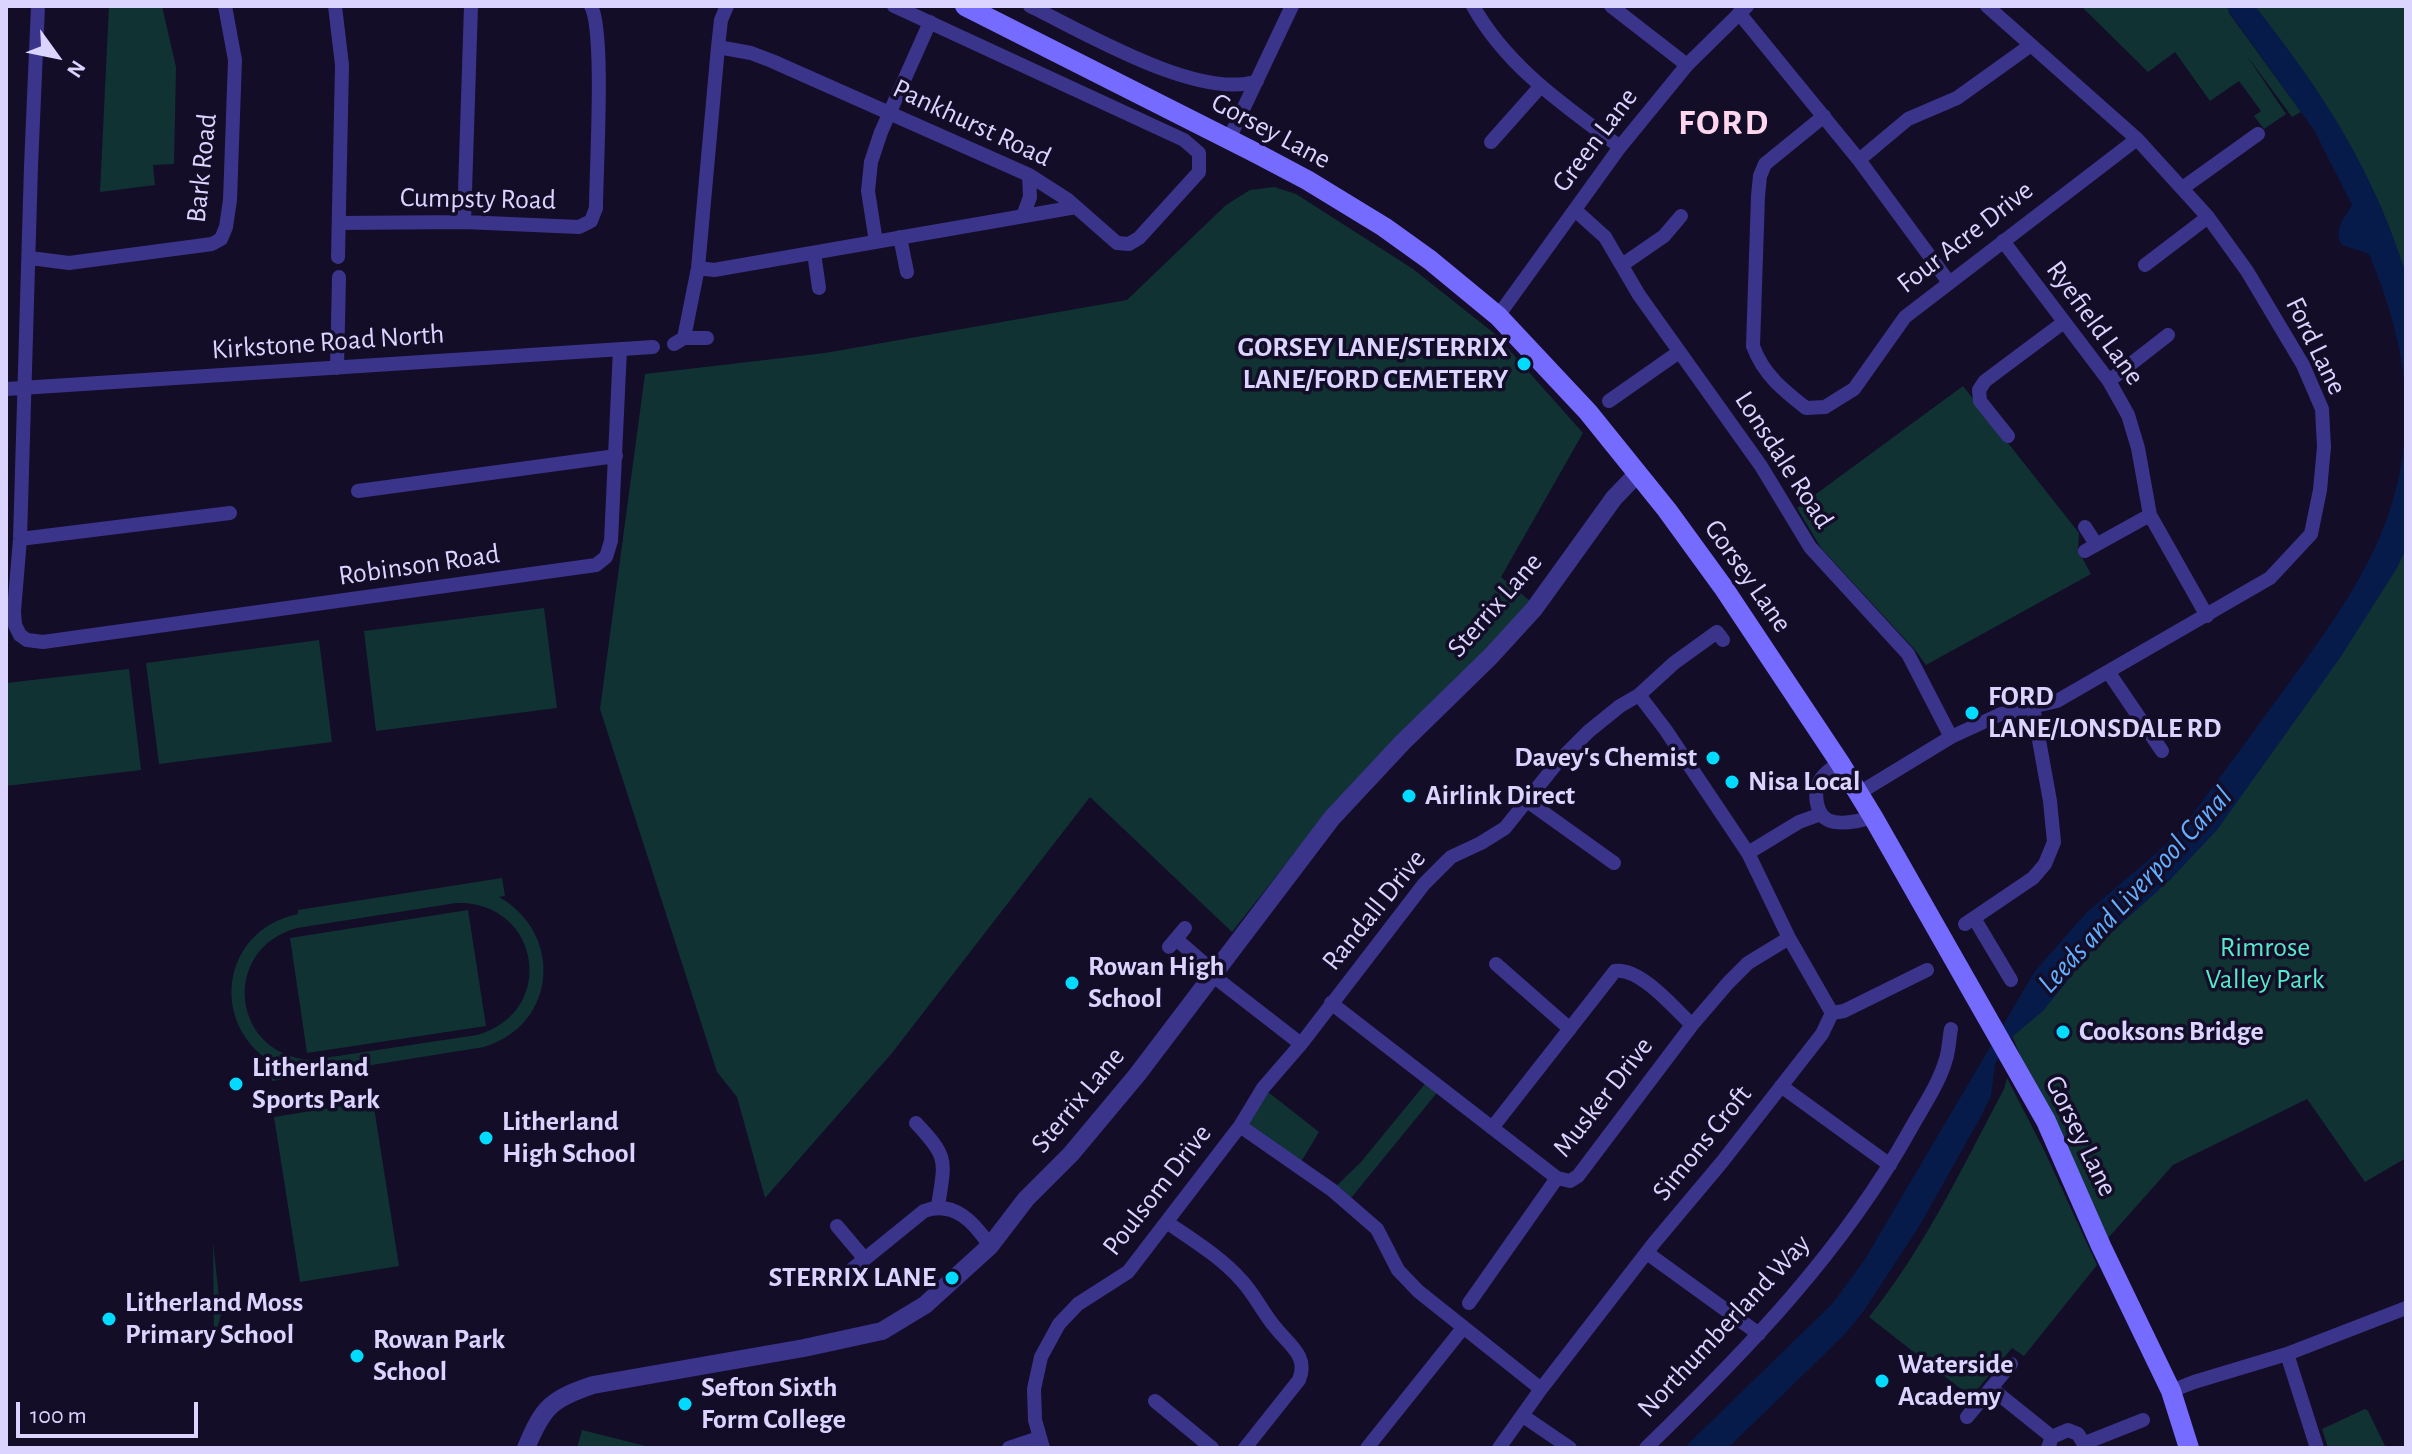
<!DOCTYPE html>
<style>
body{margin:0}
#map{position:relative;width:2412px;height:1454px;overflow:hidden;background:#130d28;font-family:"Alegreya Sans",sans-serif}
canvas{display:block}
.frame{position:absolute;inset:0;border:8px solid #dbd4ff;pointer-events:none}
.north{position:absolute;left:16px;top:16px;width:80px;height:80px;-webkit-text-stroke:6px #130d28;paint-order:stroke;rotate:123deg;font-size:22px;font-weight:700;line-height:32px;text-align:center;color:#dbd4ff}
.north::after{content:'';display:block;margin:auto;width:28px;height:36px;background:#dbd4ff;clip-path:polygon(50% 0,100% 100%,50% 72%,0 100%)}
.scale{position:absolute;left:16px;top:1402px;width:182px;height:36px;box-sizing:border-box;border:4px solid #dbd4ff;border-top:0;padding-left:10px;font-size:24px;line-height:28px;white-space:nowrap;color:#dbd4ff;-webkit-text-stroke:6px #130d28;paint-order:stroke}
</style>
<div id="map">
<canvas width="2412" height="1454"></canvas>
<div class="frame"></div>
<div class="north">N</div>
<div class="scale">100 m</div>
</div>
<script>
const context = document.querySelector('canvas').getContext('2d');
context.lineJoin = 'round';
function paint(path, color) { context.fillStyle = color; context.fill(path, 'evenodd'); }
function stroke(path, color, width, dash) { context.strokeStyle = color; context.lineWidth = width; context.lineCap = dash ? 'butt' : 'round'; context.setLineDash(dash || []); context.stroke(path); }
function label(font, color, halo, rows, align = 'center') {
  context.font = font + ' "Alegreya Sans",sans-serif'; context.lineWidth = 7; context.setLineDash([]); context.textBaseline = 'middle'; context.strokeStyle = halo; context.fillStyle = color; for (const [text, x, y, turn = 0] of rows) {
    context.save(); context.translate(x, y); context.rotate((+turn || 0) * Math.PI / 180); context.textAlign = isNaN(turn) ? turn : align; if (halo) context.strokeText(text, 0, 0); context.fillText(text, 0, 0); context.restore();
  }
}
paint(new Path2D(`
 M 109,6 L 162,6 L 176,67 L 174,164 L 153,165 L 155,185 L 100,192 Z
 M 2081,6 L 2228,6 L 2229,13 L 2301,112 L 2292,117 L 2245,53 L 2286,114 L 2264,129 L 2254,116 L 2261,111 L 2239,81 L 2210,101 L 2175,52 L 2148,72 Z
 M 2237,6 L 2406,6 L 2406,318 L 2374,224 Z
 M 1274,187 L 1296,194 L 1413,269 L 1495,334 L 1583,433 L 1501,577 L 1530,601 L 1490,647 L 1315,827 L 1232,932 L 1090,797 L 892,1053 L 765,1198 L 737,1097 L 717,1072 L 600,709 L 645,374 L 825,353 L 1127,300 L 1226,205 L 1250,190 Z
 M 1963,386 L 2079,533 L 2078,550 L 2091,574 L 1926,665 L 1915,650 L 1821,548 L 1797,508 Z
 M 2406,509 L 2406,1158 L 2365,1182 L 2307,1099 L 2173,1165 L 2101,1246 L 2009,1029 L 2227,794 Z
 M 544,608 L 557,708 L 376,731 L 364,631 Z
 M 319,640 L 332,742 L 159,764 L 146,663 Z
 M 129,669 L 141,770 L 6,786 L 6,683 Z
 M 502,878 L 505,896 L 499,897 C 564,934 557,1025 484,1047 L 272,1081 L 270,1067 L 276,1065 C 208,1027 220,930 298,914 L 298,910 ZM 456,903 C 540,900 559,1012 477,1035 L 311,1060 C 231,1055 220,949 297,928 Z
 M 468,910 L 486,1026 L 307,1053 L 290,938 Z
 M 2007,1078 L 2044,1150 L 2097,1265 L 2024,1356 L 2012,1348 L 1971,1397 L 1869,1317 C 1924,1249 1963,1166 2004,1089 Z
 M 1429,1079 L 1440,1089 L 1347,1203 L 1332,1190 L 1361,1162 Z
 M 1263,1088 L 1319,1132 L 1298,1167 L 1240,1126 Z
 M 373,1101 L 399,1266 L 300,1282 L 274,1117 Z
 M 213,1243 L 221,1314 L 214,1341 Z
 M 2365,1409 L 2368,1411 L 2386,1448 L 2328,1448 L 2322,1429 Z
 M 582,1430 L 653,1448 L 577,1448 Z`), '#103233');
paint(new Path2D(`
 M 2228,6 L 2255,6 C 2324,94 2372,167 2406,274 L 2406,549 L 2397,568 L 2340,658 L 2217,830 L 2171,879 L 2092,950 L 2043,1011 L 2012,1037 L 1995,1064 L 1991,1096 L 1980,1118 L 1920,1225 L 1863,1312 L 1844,1335 L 1728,1448 L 1684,1448 L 1833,1303 L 1865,1259 L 2035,971 L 2086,913 L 2152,857 L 2175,835 L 2195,811 C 2227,768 2258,725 2289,683 C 2356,591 2411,514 2405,395 C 2403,347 2387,298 2369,254 L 2342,245 C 2333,229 2344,219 2352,205 L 2314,130 L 2229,12 Z`), '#061b49');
stroke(new Path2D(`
 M 38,6 L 31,166 L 20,539 L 14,611 L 15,625 L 20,635 L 27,640 L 43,642 L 596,565 L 606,557 L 611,541 L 620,349
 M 335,6 L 342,65 L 338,257
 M 1030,6 C 1084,32 1199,101 1257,81
 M 1473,6 C 1507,67 1565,106 1620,147
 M 1611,6 L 1687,65
 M 1739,13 L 1859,160 L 1948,281
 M 718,47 L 751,53 L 772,61 L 1029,175 L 1068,200 L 1117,243 L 1129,244 L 1139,238 L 1199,172 L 1199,153 L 1184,140 L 894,6
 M 1824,116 L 1765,164 L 1760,176 L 1758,196 L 1753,346 C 1763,374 1783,390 1806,408 L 1825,407 L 1854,389 L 1905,317 L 2137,139
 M 1229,139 L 1292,6
 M 1491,142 L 1540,87
 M 1859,160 L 1908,119 L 1957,98 L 2031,45
 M 2184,187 L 2258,134
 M 1575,210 L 1605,237 L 1639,295 L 1761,466 L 1810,547 L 1908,654 L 1951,737
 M 1023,216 L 1030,197 L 1029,175
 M 464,222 L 471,6
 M 339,223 L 464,222 L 579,227 L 591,221 L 596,208 C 596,171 605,32 591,6
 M 900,237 L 907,272
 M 2003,241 L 2109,381 L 2128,415 L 2138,448 L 2150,515 L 2207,616
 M 876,242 L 868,191 L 871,162 L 881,132 L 930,22
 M 814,253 L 819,288
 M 30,258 L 69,263 L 212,244 L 221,239 L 226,227 L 230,200 L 235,60 L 225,6
 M 1622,265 L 1664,236 L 1681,216
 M 2145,265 L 2208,217
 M 698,268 L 714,270 L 1076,207
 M 1498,316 L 1620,147 L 1687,65 L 1747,6
 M 684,338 L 698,268 L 718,47 L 721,20 L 727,6
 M 674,344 L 684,338 L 707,338
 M 337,368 L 339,277
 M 2109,381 L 2168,335
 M 6,389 L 653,347
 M 1609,401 L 1679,352
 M 2008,436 L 1980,401 L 1979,390 L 1985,381 L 2064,322
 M 358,491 L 616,456
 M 2085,527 L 2096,544
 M 20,539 L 230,513
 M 2085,551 L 2150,515
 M 2109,673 L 2162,751
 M 1639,695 L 1674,663 L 1717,632 L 1723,640
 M 1840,763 C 1832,768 1821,775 1818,785 C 1814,796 1817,815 1828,820 C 1841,826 1860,821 1873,817
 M 1859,793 L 1951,737 L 2001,714 L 2057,701 L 2270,578 L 2311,534 L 2320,490 L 2324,447 L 2322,409 L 2303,365 L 2247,271 L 2208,217 L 2137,139 L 1987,6
 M 1526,800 L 1614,863
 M 1748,853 L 1799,822 L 1821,814
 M 1974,918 L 2011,980
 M 1965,924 L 2033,878 L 2045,864 L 2054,842 L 2050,801 L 2033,707
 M 1176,939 L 1214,972
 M 1169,947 L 1185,928
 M 1496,964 L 1570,1029
 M 1212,975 L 1301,1044
 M 1331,1003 L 1557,1178 L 1570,1181 L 1578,1176 L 1692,1025 L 1728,983 L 1748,963 L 1789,938
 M 1832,1013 L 1844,1011 L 1927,970
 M 1781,1086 L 1890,1165
 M 916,1123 C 949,1158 945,1160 938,1206
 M 1240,1126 L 1332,1190 L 1377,1229 L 1398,1270 L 1418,1291 L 1541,1389
 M 1492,1128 L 1615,971 C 1640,967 1674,1008 1692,1025
 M 1168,1223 C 1193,1240 1222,1258 1242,1281 C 1255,1295 1263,1313 1275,1327 C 1289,1345 1309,1356 1299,1380 L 1245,1448
 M 837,1226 L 864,1258
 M 1647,1253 L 1759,1334
 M 850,1271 L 924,1211 C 954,1200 974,1222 990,1246
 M 1469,1303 L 1557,1178
 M 2287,1354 L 2317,1448
 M 1991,1388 L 2052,1437
 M 2171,1391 L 2194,1382 L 2287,1354 L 2406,1308
 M 1155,1401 L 1212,1448
 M 1523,1416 L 1570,1448
 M 1967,1417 L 2011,1364
 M 2085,1443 L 2143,1420
 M 1009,1448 L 1039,1438
 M 1043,1448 L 1035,1420 L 1034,1389 L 1041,1357 L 1059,1324 L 1078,1304 L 1128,1272 L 1240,1126 L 1263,1088 L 1301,1044 L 1424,884 L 1451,857 L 1481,843 L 1505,828 L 1557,763 L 1589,731 L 1620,706 L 1639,695 L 1665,729 L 1748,853 L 1789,938 L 1832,1013 L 1822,1034 L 1722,1162 L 1654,1243 L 1541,1389 L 1499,1448
 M 1367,1448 L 1463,1328
 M 1646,1448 C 1746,1351 1842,1252 1910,1130 C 1922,1108 1939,1084 1946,1059 C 1949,1050 1949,1039 1951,1029
 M 2048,1448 L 2052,1437 L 2068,1430 L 2078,1434 L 2086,1448`), '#3b348b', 14);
stroke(new Path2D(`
 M 526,1448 C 543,1407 551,1399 593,1385 L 804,1348 L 882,1331 L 925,1305 L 990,1246 L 1026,1199 L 1071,1154 L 1137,1075 L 1332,818 L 1402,743 L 1491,656 L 1534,609 L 1614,498 L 1638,473`), '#3b348b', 18);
stroke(new Path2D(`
 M 965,6 L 1254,152 L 1307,180 L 1384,227 L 1430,260 L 1498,316 L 1588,412 L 1667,510 L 1723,587 L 1840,763 L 1873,817 L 2046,1121 L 2101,1246 L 2171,1391 L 2189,1448`), '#756bff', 20);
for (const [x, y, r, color] of [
 [1524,364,8,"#00dbff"],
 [1972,713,8,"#00dbff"],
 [1713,758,8,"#00dbff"],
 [1732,782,8,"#00dbff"],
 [1409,796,8,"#00dbff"],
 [1072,983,8,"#00dbff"],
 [2063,1032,8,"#00dbff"],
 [236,1084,8,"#00dbff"],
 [486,1138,8,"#00dbff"],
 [952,1278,8,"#00dbff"],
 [109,1319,8,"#00dbff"],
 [357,1356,8,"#00dbff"],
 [1882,1381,8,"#00dbff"],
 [685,1404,8,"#00dbff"]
]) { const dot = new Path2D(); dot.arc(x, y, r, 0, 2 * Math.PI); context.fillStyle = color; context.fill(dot); stroke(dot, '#130d28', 3); }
label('28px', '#dbd4ff', '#130d28', [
 ["Pankhurst Road",972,123,25],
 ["Gorsey Lane",1271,131,28],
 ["Green Lane",1595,140,-53],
 ["Bark Road",202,168,-84],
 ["Cumpsty Road",478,199,1],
 ["Four Acre Drive",1965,237,-38],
 ["Ryefield Lane",2095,323,54],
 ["Kirkstone Road North",328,342,-4],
 ["Ford Lane",2316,346,64],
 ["Lonsdale Road",1784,460,57],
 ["Robinson Road",419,565,-8],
 ["Gorsey Lane",1748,576,55],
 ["Sterrix Lane",1495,605,-49],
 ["Randall Drive",1374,910,-51],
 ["Musker Drive",1603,1097,-52],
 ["Sterrix Lane",1078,1100,-50],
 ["Gorsey Lane",2081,1136,64],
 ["Simons Croft",1702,1143,-51],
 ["Poulsom Drive",1157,1190,-52],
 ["Northumberland Way",1724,1326,-47]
]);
label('bold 28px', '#dbd4ff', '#130d28', [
 ["GORSEY LANE/STERRIX",1508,348,"right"],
 ["LANE/FORD CEMETERY",1508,380,"right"],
 ["FORD",1988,697],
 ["LANE/LONSDALE RD",1988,729],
 ["Davey's Chemist",1697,758,"right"],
 ["Nisa Local",1748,782],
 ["Airlink Direct",1425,796],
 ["Rowan High",1088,967],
 ["School",1088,999],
 ["Cooksons Bridge",2079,1032],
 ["Litherland",252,1068],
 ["Sports Park",252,1100],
 ["Litherland",502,1122],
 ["High School",502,1154],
 ["STERRIX LANE",936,1278,"right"],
 ["Litherland Moss",125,1303],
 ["Primary School",125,1335],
 ["Rowan Park",373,1340],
 ["School",373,1372],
 ["Waterside",1898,1365],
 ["Academy",1898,1397],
 ["Sefton Sixth",701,1388],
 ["Form College",701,1420]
], 'left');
label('28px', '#55eacb', '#130d28', [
 ["Rimrose",2265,948],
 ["Valley Park",2265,980]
]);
label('italic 30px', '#62b0ff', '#130d28', [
 ["Leeds and Liverpool Canal",2135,890,-47]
]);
context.letterSpacing = '2px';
label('bold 36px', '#ffd6ee', '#130d28', [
 ["FORD",1724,123]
]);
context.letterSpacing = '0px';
</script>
